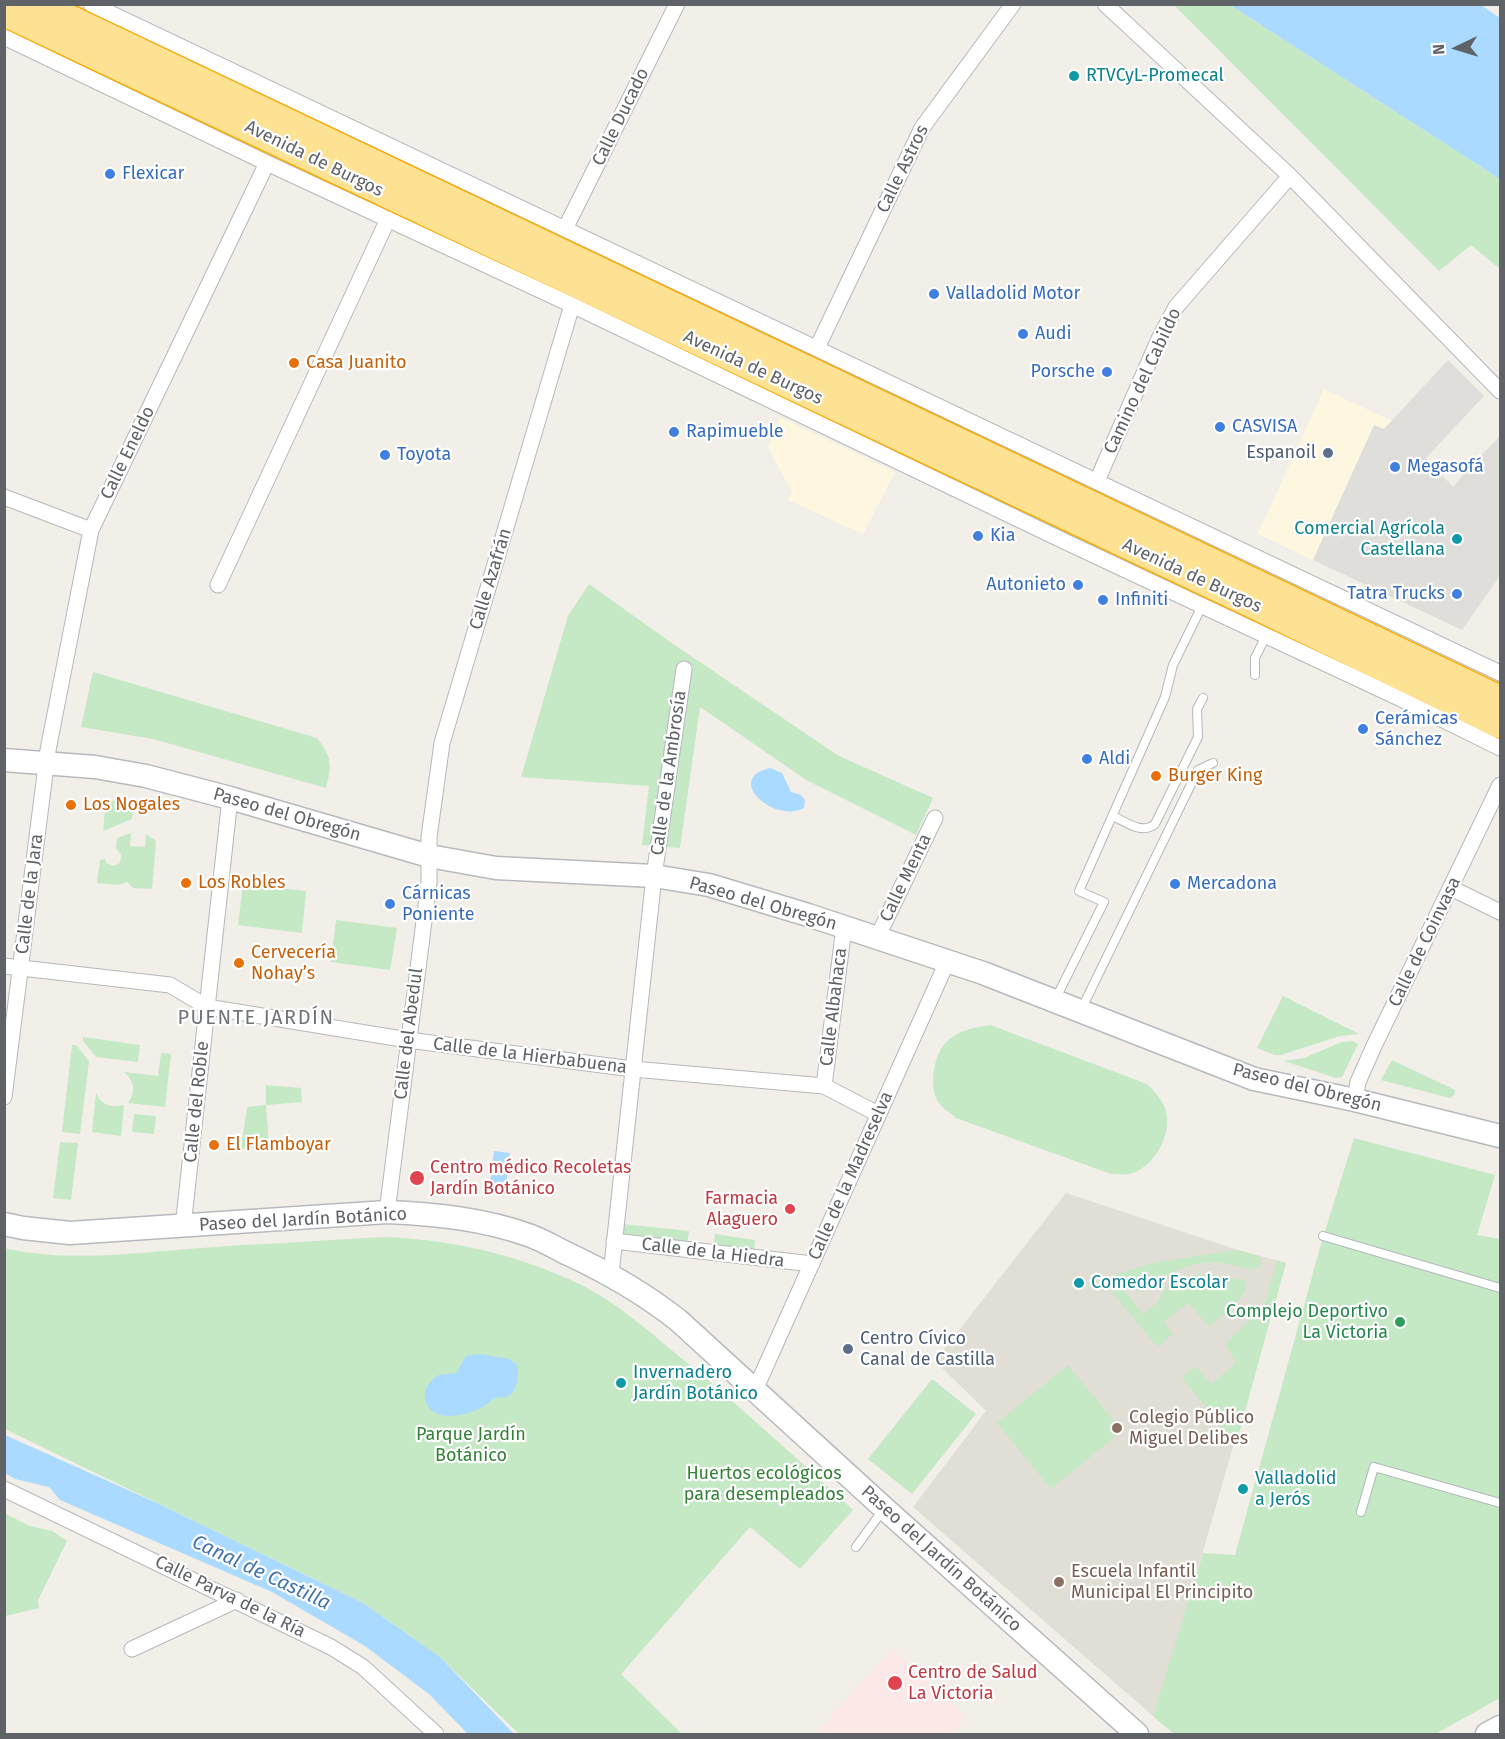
<!DOCTYPE html>
<meta charset="utf-8">
<style>
body{margin:0}
#map{position:relative;width:1505px;height:1739px;overflow:hidden;background:#f1efe8;font-family:"Fira Sans",sans-serif}
canvas{display:block}
.frame{position:absolute;inset:0;border:6px solid #5f6368;pointer-events:none}
.north{position:absolute;left:1427px;top:18px;width:60px;height:60px;-webkit-text-stroke:4px #fff;paint-order:stroke;rotate:266deg;font-size:16px;font-weight:700;line-height:24px;text-align:center;color:#5f6368}
.north::after{content:'';display:block;margin:auto;width:21px;height:27px;background:#5f6368;clip-path:polygon(50% 0,100% 100%,50% 72%,0 100%)}
</style>
<div id="map">
<canvas width="1505" height="1739"></canvas>
<div class="frame"></div>
<div class="north">N</div>
</div>
<script>
const context = document.querySelector('canvas').getContext('2d');
context.lineJoin = 'round';
function paint(path, color) { context.fillStyle = color; context.fill(path, 'evenodd'); }
function stroke(path, color, width, dash) { context.strokeStyle = color; context.lineWidth = width; context.lineCap = dash ? 'butt' : 'round'; context.setLineDash(dash || []); context.stroke(path); }
function label(font, color, halo, rows, align = 'center') {
  context.font = font + ' "Fira Sans",sans-serif'; context.lineWidth = 4.5; context.setLineDash([]); context.textBaseline = 'middle'; context.strokeStyle = halo; context.fillStyle = color; for (const [text, x, y, turn = 0] of rows) {
    context.save(); context.translate(x, y); context.rotate((+turn || 0) * Math.PI / 180); context.textAlign = isNaN(turn) ? turn : align; if (halo) context.strokeText(text, 0, 0); context.fillText(text, 0, 0); context.restore();
  }
}
paint(new Path2D(`
 M 1324,389 L 1392,421 L 1384,429 L 1374,426 L 1313,560 L 1258,534 Z
 M 780,417 L 895,472 L 863,534 L 788,500 L 792,492 L 768,447 Z`), '#fef7e0');
paint(new Path2D(`
 M 1448,360 L 1484,396 L 1426,458 L 1453,487 L 1468,469 L 1500,436 L 1500,576 L 1462,630 L 1313,560 L 1374,425 L 1384,429 Z`), '#e0deda');
paint(new Path2D(`
 M 1066,1193 L 1238,1250 L 1286,1263 L 1174,1652 L 1153,1716 L 913,1507 L 986,1411 L 935,1361 Z`), '#e1ded6');
paint(new Path2D(`
 M 892,1649 L 966,1717 L 950,1734 L 815,1734 Z`), '#fce8e6');
paint(new Path2D(`
 M 1174,5 L 1230,5 L 1500,179 L 1500,269 L 1471,245 L 1439,271 Z
 M 727,313 L 1081,482 L 1042,471 L 725,316 Z
 M 858,427 L 1144,563 L 1068,537 L 879,446 Z
 M 589,584 L 676,646 L 839,756 L 933,798 L 916,835 L 808,781 L 700,707 L 680,848 L 642,845 L 649,786 L 521,777 L 568,616 Z
 M 93,672 L 317,738 C 332,756 332,767 326,788 L 153,739 L 81,727 Z
 M 106,800 L 133,802 L 132,819 L 103,831 Z
 M 131,833 L 130,846 L 145,847 L 146,834 L 156,841 L 152,889 L 133,888 L 127,882 L 118,885 L 97,883 L 100,860 L 105,859 L 106,863 L 113,866 L 120,863 L 121,855 L 116,848 L 117,838 Z
 M 243,884 L 306,891 L 302,933 L 238,925 Z
 M 336,920 L 397,928 L 390,970 L 331,962 Z
 M 1283,996 L 1359,1034 L 1340,1036 L 1281,1055 L 1275,1055 L 1257,1048 Z
 M 990,1025 L 1147,1084 C 1154,1091 1163,1100 1166,1111 C 1172,1136 1154,1167 1130,1174 C 1124,1175 1117,1174 1111,1174 L 956,1118 C 951,1113 942,1108 938,1102 C 933,1094 932,1080 934,1070 C 940,1036 959,1030 990,1025 Z
 M 83,1037 L 140,1045 L 138,1062 L 96,1057 L 83,1041 Z
 M 1353,1041 L 1358,1044 L 1342,1077 L 1336,1078 L 1284,1061 L 1304,1058 L 1342,1042 Z
 M 72,1045 L 76,1045 L 89,1061 L 80,1134 L 62,1132 Z
 M 161,1053 L 171,1054 L 165,1107 L 128,1103 C 136,1091 135,1082 124,1072 L 158,1076 Z
 M 1392,1060 L 1455,1090 L 1454,1095 L 1450,1098 L 1381,1080 Z
 M 266,1085 L 301,1088 L 302,1102 L 266,1105 L 269,1147 L 241,1149 L 247,1107 L 266,1105 Z
 M 96,1093 C 102,1106 111,1108 124,1105 L 121,1136 L 92,1132 Z
 M 134,1114 L 156,1116 L 154,1134 L 132,1132 Z
 M 1354,1138 L 1495,1175 L 1477,1235 L 1500,1239 L 1500,1698 L 1435,1734 L 1174,1734 L 1153,1716 L 1203,1553 L 1235,1555 L 1321,1244 Z
 M 60,1142 L 78,1143 L 71,1200 L 53,1198 Z
 M 623,1224 L 689,1231 L 686,1251 L 621,1244 Z
 M 715,1234 L 755,1240 L 753,1261 L 712,1256 Z
 M 385,1237 C 455,1240 520,1255 583,1286 C 617,1303 646,1329 675,1353 C 737,1403 795,1457 853,1510 L 800,1569 L 750,1527 L 621,1674 L 682,1734 L 519,1734 L 440,1657 L 363,1603 L 5,1429 L 4,1248 C 65,1262 126,1254 188,1249 C 253,1244 319,1241 385,1237 Z
 M 1238,1250 L 1259,1256 L 1261,1263 L 1257,1269 C 1245,1269 1232,1265 1220,1263 C 1189,1260 1166,1275 1143,1292 C 1128,1290 1121,1281 1105,1280 L 1111,1276 L 1156,1262 Z
 M 1277,1260 L 1286,1263 L 1237,1440 L 1234,1441 L 1182,1378 L 1195,1366 L 1211,1384 L 1235,1364 L 1235,1360 L 1225,1345 L 1265,1303 Z
 M 1206,1274 L 1244,1280 C 1249,1286 1244,1293 1241,1298 L 1209,1327 L 1188,1303 L 1164,1322 L 1173,1334 L 1157,1347 L 1111,1291 L 1122,1288 L 1143,1314 L 1158,1302 L 1161,1294 L 1170,1284 L 1183,1277 Z
 M 1068,1365 L 1122,1431 L 1051,1489 L 997,1423 Z
 M 932,1379 L 976,1414 L 912,1494 L 868,1459 Z
 M 4,1513 L 30,1526 L 52,1531 L 67,1541 L 38,1600 L 39,1608 L 5,1616 Z`), '#c5e8c5');
paint(new Path2D(`
 M 1230,5 L 1481,5 L 1500,18 L 1500,179 Z
 M 770,768 L 782,773 L 791,792 L 801,795 L 805,800 L 804,808 C 775,824 723,779 770,768 Z
 M 494,1151 L 510,1153 L 506,1186 L 490,1183 Z
 M 480,1354 L 510,1359 L 518,1366 C 518,1377 518,1394 505,1397 C 502,1398 498,1397 495,1398 C 492,1399 488,1404 484,1406 C 475,1412 460,1416 449,1416 C 426,1416 416,1393 434,1378 C 441,1372 448,1375 456,1373 L 466,1356 Z
 M 5,1435 L 157,1503 L 363,1603 L 440,1657 L 514,1734 L 468,1734 L 429,1694 L 365,1646 L 272,1592 L 60,1500 L 49,1487 L 15,1479 L 5,1473 Z`), '#aadaff');
const lane = new Path2D(`
 M 1255,675 L 1255,658 L 1266,636
 M 1113,816 C 1126,822 1142,835 1155,824 L 1198,737 L 1197,709 L 1203,698
 M 1055,1000 L 1104,902 L 1079,891 L 1165,697 L 1173,665 L 1202,606
 M 1081,1010 L 1198,770 L 1213,763
 M 1323,1236 L 1500,1288
 M 1361,1512 L 1374,1467 L 1500,1503
 M 856,1547 L 883,1510`);
const street = new Path2D(`
 M 91,4 L 1500,673
 M 1105,4 L 1290,176 L 1500,391
 M 4,37 L 267,163 L 572,305 L 1066,542 L 1399,698 L 1500,748
 M 565,229 L 677,4
 M 817,348 L 922,128 L 1013,4
 M 1097,481 L 1159,339 L 1176,307 L 1290,176
 M 4,497 L 91,530
 M 218,585 L 388,219
 M 1451,888 L 1500,912
 M 877,938 L 935,818
 M 4,966 L 170,985 L 207,1007 L 408,1040 L 633,1069 L 824,1086 L 878,1114
 M 824,1086 L 844,927
 M 4,1097 L 48,750 L 91,530 L 267,163
 M 1355,1100 L 1358,1082 L 1374,1046 L 1500,785
 M 387,1212 L 429,882 L 429,837 L 442,743 L 572,305
 M 183,1227 L 230,798
 M 614,1241 L 812,1264
 M 611,1274 L 654,876 L 684,669
 M 755,1390 L 947,962
 M 4,1489 L 331,1647 L 363,1667 L 436,1734
 M 132,1649 L 237,1600`);
const secondary = new Path2D(`
 M 4,760 L 95,767 L 146,776 L 230,798 L 429,856 L 496,868 L 654,876 L 709,885 L 808,915 L 983,973 L 1254,1079 L 1355,1100 L 1500,1136
 M 4,1224 L 23,1228 L 70,1233 L 387,1212 C 435,1214 485,1219 531,1236 C 544,1241 556,1248 568,1254 C 609,1273 642,1292 678,1320 L 884,1508 L 1137,1734
 M 1487,1734 L 1500,1727`);
const highway = new Path2D(`
 M 38,4 L 1500,700
 M 4,12 L 1251,603 L 1500,724`);
stroke(lane, '#b5b8bc', 10);
stroke(street, '#b5b8bc', 17);
stroke(secondary, '#b6babf', 25);
stroke(highway, '#f9ab00', 31);
stroke(lane, '#fff', 8);
stroke(street, '#fff', 15);
stroke(secondary, '#fff', 22);
stroke(highway, '#fde293', 28);
for (const [x, y, r, color] of [
 [1074,76,6,"#0f9aa8"],
 [110,174,6,"#3f7fe0"],
 [934,294,6,"#3f7fe0"],
 [1023,334,6,"#3f7fe0"],
 [294,363,6,"#e8710a"],
 [1107,372,6,"#3f7fe0"],
 [1220,427,6,"#3f7fe0"],
 [674,432,6,"#3f7fe0"],
 [1328,453,6,"#5c6f8a"],
 [385,455,6,"#3f7fe0"],
 [1395,467,6,"#3f7fe0"],
 [978,536,6,"#3f7fe0"],
 [1457,539,6,"#0f9aa8"],
 [1078,585,6,"#3f7fe0"],
 [1457,594,6,"#3f7fe0"],
 [1103,600,6,"#3f7fe0"],
 [1363,729,6,"#3f7fe0"],
 [1087,759,6,"#3f7fe0"],
 [1156,776,6,"#e8710a"],
 [71,805,6,"#e8710a"],
 [186,883,6,"#e8710a"],
 [1175,884,6,"#3f7fe0"],
 [390,904,6,"#3f7fe0"],
 [239,963,6,"#e8710a"],
 [214,1145,6,"#e8710a"],
 [417,1178,8,"#e0444e"],
 [790,1209,6,"#e0444e"],
 [1079,1283,6,"#0f9aa8"],
 [1400,1322,6,"#2e9e5b"],
 [848,1349,6,"#5c6f8a"],
 [621,1383,6,"#0f9aa8"],
 [1117,1428,6,"#8d6e63"],
 [1243,1489,6,"#0f9aa8"],
 [1059,1582,6,"#8d6e63"],
 [895,1683,8,"#e0444e"]
]) { const dot = new Path2D(); dot.arc(x, y, r, 0, 2 * Math.PI); context.fillStyle = color; context.fill(dot); stroke(dot, '#fff', 2); }
label('18px', '#0d838f', '#fff', [
 ["RTVCyL-Promecal",1086,76],
 ["Comercial Agrícola",1445,529,"right"],
 ["Castellana",1445,550,"right"],
 ["Comedor Escolar",1091,1283],
 ["Invernadero",633,1373],
 ["Jardín Botánico",633,1394],
 ["Valladolid",1255,1479],
 ["a Jerós",1255,1500]
], 'left');
label('18px', '#5f6368', '#fff', [
 ["Calle Ducado",621,117,-64],
 ["Avenida de Burgos",314,159,26],
 ["Calle Astros",903,169,-64],
 ["Avenida de Burgos",753,368,25],
 ["Camino del Cabildo",1143,381,-65],
 ["Calle Eneldo",128,453,-64],
 ["Avenida de Burgos",1192,576,25],
 ["Calle Azafrán",491,579,-73],
 ["Calle de la Ambrosía",669,773,-82],
 ["Paseo del Obregón",287,815,16],
 ["Calle Menta",906,878,-64],
 ["Calle de la Jara",30,894,-83],
 ["Paseo del Obregón",763,904,16],
 ["Calle de Coinvasa",1425,942,-64],
 ["Calle Albahaca",834,1007,-83],
 ["Calle del Abedul",409,1034,-83],
 ["Calle de la Hierbabuena",530,1056,7],
 ["Paseo del Obregón",1307,1088,14],
 ["Calle del Roble",197,1102,-84],
 ["Calle de la Madreselva",851,1176,-66],
 ["Paseo del Jardín Botánico",303,1220,-3],
 ["Calle de la Hiedra",713,1253,7],
 ["Paseo del Jardín Botánico",941,1559,42],
 ["Calle Parva de la Ría",230,1597,26]
]);
label('18px', '#366cbe', '#fff', [
 ["Flexicar",122,174],
 ["Valladolid Motor",946,294],
 ["Audi",1035,334],
 ["Porsche",1095,372,"right"],
 ["CASVISA",1232,427],
 ["Rapimueble",686,432],
 ["Toyota",397,455],
 ["Megasofá",1407,467],
 ["Kia",990,536],
 ["Autonieto",1066,585,"right"],
 ["Tatra Trucks",1445,594,"right"],
 ["Infiniti",1115,600],
 ["Cerámicas",1375,719],
 ["Sánchez",1375,740],
 ["Aldi",1099,759],
 ["Mercadona",1187,884],
 ["Cárnicas",402,894],
 ["Poniente",402,915]
], 'left');
label('18px', '#c56008', '#fff', [
 ["Casa Juanito",306,363],
 ["Burger King",1168,776],
 ["Los Nogales",83,805],
 ["Los Robles",198,883],
 ["Cervecería",251,953],
 ["Nohay’s",251,974],
 ["El Flamboyar",226,1145]
], 'left');
label('18px', '#4e5e75', '#fff', [
 ["Espanoil",1316,453],
 ["Centro Cívico",860,1339,"left"],
 ["Canal de Castilla",860,1360,"left"]
], 'right');
label('18px', '#be3a42', '#fff', [
 ["Centro médico Recoletas",430,1168],
 ["Jardín Botánico",430,1189],
 ["Farmacia",778,1199,"right"],
 ["Alaguero",778,1220,"right"],
 ["Centro de Salud",908,1673],
 ["La Victoria",908,1694]
], 'left');
label('18px', '#27864d', '#fff', [
 ["Complejo Deportivo",1388,1312],
 ["La Victoria",1388,1333]
], 'right');
label('18px', '#785e54', '#fff', [
 ["Colegio Público",1129,1418],
 ["Miguel Delibes",1129,1439],
 ["Escuela Infantil",1071,1572],
 ["Municipal El Principito",1071,1593]
], 'left');
label('18px', '#348238', '#fff', [
 ["Parque Jardín",471,1435],
 ["Botánico",471,1456],
 ["Huertos ecológicos",764,1474],
 ["para desempleados",764,1495]
]);
context.letterSpacing = '1.5px';
label('20px', '#70757a', '#fff', [
 ["PUENTE JARDÍN",256,1018]
]);
context.letterSpacing = '0px';
label('italic 20px', '#4174aa', '#fff', [
 ["Canal de Castilla",261,1573,25]
]);
</script>
